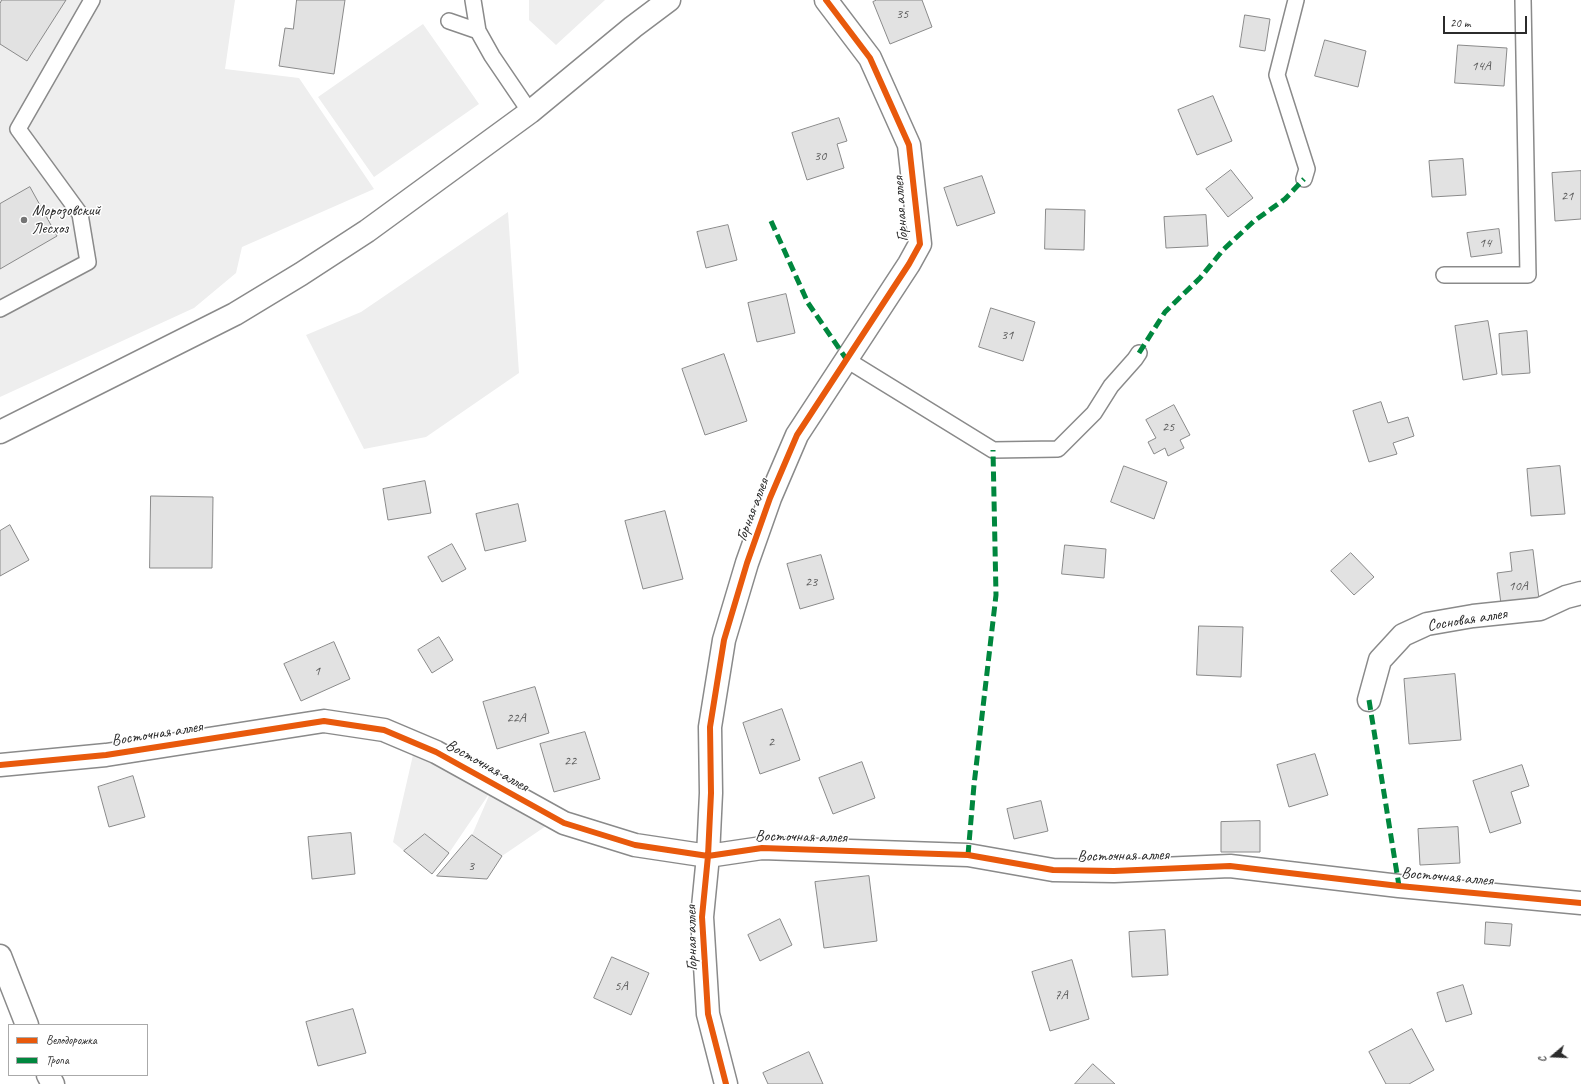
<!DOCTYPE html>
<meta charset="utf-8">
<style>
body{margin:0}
#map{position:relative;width:1581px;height:1084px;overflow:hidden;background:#fff;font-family:Caveat,sans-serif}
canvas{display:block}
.legend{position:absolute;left:8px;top:1024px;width:140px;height:52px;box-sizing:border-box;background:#fff;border:1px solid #aaa;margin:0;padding:5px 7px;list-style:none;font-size:12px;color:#2b2b2b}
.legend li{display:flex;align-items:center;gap:8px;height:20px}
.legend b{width:20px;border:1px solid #aaa}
.north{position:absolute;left:1533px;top:1036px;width:40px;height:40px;-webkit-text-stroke:3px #fff;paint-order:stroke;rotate:251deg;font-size:11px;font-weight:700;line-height:16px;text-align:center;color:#2b2b2b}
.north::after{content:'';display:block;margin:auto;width:14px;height:18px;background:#2b2b2b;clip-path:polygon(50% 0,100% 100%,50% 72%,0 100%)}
.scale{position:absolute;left:1443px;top:16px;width:84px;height:18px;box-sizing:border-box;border:2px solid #2b2b2b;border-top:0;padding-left:5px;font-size:12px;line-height:14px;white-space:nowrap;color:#2b2b2b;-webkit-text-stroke:3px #fff;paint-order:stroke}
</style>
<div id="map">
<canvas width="1581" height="1084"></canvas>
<ul class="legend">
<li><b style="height:5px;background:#e8590c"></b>Велодорожка</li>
<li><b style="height:5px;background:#00873e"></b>Тропа</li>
</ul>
<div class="north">С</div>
<div class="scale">20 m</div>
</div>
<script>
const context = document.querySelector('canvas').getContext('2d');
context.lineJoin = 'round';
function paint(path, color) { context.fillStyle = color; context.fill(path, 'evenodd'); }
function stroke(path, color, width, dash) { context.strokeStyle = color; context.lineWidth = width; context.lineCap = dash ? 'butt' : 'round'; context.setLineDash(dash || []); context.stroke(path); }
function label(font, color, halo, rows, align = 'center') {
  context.font = font + ' Caveat,sans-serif'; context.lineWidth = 3; context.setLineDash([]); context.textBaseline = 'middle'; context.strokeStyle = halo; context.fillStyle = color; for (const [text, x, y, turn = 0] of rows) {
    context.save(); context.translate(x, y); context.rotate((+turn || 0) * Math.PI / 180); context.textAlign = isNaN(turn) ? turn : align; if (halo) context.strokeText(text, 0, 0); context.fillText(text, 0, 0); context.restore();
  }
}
paint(new Path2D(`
 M 0,0 L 235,0 L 225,69 L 299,78 L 374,189 L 242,247 L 236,273 L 194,308 L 0,397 Z
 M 529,0 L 605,0 L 556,45 L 529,20 Z
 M 423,24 L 479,104 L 374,177 L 318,97 Z
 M 508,212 L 519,373 L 426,437 L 364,449 L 306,335 L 361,312 Z
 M 413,755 L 493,788 L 546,826 L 502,856 L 472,835 L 491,791 L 449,853 L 425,834 L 404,851 L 393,842 Z`), '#eee');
const building = new Path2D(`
 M 2,0 L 66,0 L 27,61 L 0,44 L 0,4 Z
 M 297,0 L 345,0 L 334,74 L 279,66 L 285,28 L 293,29 Z
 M 877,0 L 922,0 L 932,27 L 890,44 L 873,2 Z
 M 1245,15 L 1270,19 L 1265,51 L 1240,47 Z
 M 1325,40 L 1366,51 L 1358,87 L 1315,76 Z
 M 1458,45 L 1507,48 L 1504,86 L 1455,83 Z
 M 1213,96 L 1232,141 L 1197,155 L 1178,110 Z
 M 839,118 L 847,141 L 837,144 L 844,168 L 807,180 L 792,133 Z
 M 1463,159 L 1466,195 L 1432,197 L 1429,161 Z
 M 1231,170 L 1253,198 L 1228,217 L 1206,189 Z
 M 1581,171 L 1581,219 L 1555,221 L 1552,173 Z
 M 982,176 L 995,213 L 957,226 L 944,188 Z
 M 30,187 L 57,236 L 0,269 L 0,204 Z
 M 1046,209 L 1085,210 L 1084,250 L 1045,249 Z
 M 1206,215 L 1208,246 L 1166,248 L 1164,217 Z
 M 728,225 L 737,260 L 706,268 L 697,232 Z
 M 1499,229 L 1502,253 L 1471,257 L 1467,233 Z
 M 786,294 L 795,333 L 757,342 L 748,303 Z
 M 991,308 L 1035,322 L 1023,361 L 979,347 Z
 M 1488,321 L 1497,374 L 1463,380 L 1455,326 Z
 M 1527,331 L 1530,373 L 1502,375 L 1499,334 Z
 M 724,354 L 747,421 L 705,435 L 682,369 Z
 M 1381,402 L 1388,423 L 1408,417 L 1414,436 L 1393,443 L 1397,454 L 1369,462 L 1353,411 Z
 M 1174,405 L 1190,435 L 1180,440 L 1184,448 L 1168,456 L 1165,448 L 1154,454 L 1148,442 L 1156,438 L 1146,420 Z
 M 1124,466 L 1167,482 L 1154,519 L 1111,502 Z
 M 1560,466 L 1565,514 L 1531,516 L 1527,469 Z
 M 425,481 L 431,513 L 388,520 L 383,489 Z
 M 151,496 L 213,497 L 212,568 L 150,568 Z
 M 518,504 L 526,541 L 485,551 L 476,514 Z
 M 665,511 L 683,579 L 643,589 L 625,521 Z
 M 10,525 L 29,560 L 0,576 L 0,531 Z
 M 452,544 L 466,569 L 442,582 L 428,557 Z
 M 1065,545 L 1106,549 L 1104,578 L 1062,574 Z
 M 1533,550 L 1539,599 L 1501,604 L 1497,573 L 1512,571 L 1510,553 Z
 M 1351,553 L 1374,577 L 1354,595 L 1331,571 Z
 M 821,555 L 834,599 L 800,609 L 787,564 Z
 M 1199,626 L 1243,627 L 1241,677 L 1197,675 Z
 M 439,637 L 453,660 L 432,673 L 418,650 Z
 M 334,642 L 350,679 L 301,701 L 284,664 Z
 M 1455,674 L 1461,740 L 1409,744 L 1404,679 Z
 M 535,687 L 549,733 L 497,749 L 483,702 Z
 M 782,709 L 800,760 L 760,774 L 743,723 Z
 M 585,732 L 600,779 L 554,792 L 540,744 Z
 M 1315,754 L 1328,795 L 1289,807 L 1277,765 Z
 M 862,762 L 875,798 L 833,814 L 819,778 Z
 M 1522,765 L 1529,786 L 1511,792 L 1521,823 L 1490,833 L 1473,781 Z
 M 133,776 L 145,817 L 109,827 L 98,787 Z
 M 1041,801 L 1048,831 L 1014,839 L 1007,809 Z
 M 1260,821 L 1260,852 L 1221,852 L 1221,822 Z
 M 1458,827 L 1460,863 L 1420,865 L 1418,829 Z
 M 351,833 L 355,874 L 312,879 L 308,837 Z
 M 425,834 L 449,853 L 432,874 L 404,851 Z
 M 472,835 L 502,856 L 487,879 L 437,876 Z
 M 869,876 L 877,941 L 824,948 L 815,882 Z
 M 780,919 L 792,945 L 760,961 L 748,935 Z
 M 1486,922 L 1512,924 L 1510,946 L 1485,944 Z
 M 1165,930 L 1168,975 L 1132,977 L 1129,932 Z
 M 612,957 L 649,973 L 631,1015 L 594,998 Z
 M 1072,960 L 1089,1019 L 1050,1031 L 1032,972 Z
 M 1463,985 L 1472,1014 L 1446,1022 L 1437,993 Z
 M 353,1009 L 366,1053 L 318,1066 L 306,1022 Z
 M 1412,1029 L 1434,1070 L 1409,1084 L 1386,1084 L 1369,1052 Z
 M 809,1052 L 823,1084 L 768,1084 L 763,1073 Z
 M 1093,1064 L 1115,1084 L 1075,1084 Z`);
paint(building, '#e2e2e2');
stroke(building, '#8a8a8a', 1);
const lane = new Path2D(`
 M 473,0 L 478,31 L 492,56 L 530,112
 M 1296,0 L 1277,75 L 1307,169 L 1304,179
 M 449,21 L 478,31
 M 1444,275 L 1528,275 L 1523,0
 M 0,309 L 88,262 L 80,214 L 18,129 L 92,0
 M 847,360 L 993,450 L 1058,449 L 1094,413 L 1111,386 L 1135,359 L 1139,353`);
const street = new Path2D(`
 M 1369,700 L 1380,660 L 1403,635 L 1427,624 L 1473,616 L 1540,609 L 1566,597 L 1581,593
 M 0,765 L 106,755 L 324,721 L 384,730 L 436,752 L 564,823 L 635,845 L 708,856 L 762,848 L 968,855 L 1053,870 L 1114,871 L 1230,866 L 1399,886 L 1581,903
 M 0,956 L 27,1025
 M 48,1075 L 53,1084
 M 726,1084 L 708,1014 L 702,917 L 708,856 L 711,793 L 710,727 L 724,640 L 747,563 L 770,498 L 797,435 L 909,264 L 920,244 L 909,145 L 870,58 L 826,0`);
const secondary = new Path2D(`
 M 0,432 L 235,314 L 301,274 L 367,231 L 530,112 L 633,27 L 669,0`);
stroke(lane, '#8a8a8a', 18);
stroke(street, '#8a8a8a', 25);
stroke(secondary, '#8a8a8a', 25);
stroke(lane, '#fff', 15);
stroke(street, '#fff', 22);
stroke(secondary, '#fff', 22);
stroke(new Path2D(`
 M 771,221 L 808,303 L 847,360
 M 1139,353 L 1165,312 L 1200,278 L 1223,250 L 1254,221 L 1285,199 L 1304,179
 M 1369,700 L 1399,886
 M 968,855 L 974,785 L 996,595 L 993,450`), '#00873e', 5, [10, 5]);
stroke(new Path2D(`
 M 0,765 L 106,755 L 324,721 L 384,730 L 436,752 L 564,823 L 635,845 L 708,856 L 762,848 L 968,855 L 1053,870 L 1114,871 L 1230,866 L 1399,886 L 1581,903
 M 726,1084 L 708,1014 L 702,917 L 708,856 L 711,793 L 710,727 L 724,640 L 747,563 L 770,498 L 797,435 L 909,264 L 920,244 L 909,145 L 870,58 L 826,0`), '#e8590c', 6);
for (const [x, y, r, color] of [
 [24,220,4,"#757575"]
]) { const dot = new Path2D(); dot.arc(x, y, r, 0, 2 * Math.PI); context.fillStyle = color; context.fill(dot); stroke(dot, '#fff', 1.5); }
label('14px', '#595959', null, [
 ["35",902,14],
 ["14А",1481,66],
 ["30",820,156],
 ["21",1567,196],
 ["14",1485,243],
 ["31",1007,335],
 ["25",1168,427],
 ["23",811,582],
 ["10А",1518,586],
 ["1",317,671],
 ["22А",516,718],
 ["2",771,742],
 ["22",570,761],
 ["3",471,866],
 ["5А",621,986],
 ["7А",1061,995]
]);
label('16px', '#2b2b2b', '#fff', [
 ["Горная аллея",901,209,-94],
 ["Горная аллея",753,510,-69],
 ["Сосновая аллея",1467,620,-9],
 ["Восточная аллея",157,734,-9],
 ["Восточная аллея",487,766,29],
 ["Восточная аллея",801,837,1],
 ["Восточная аллея",1123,856,-1],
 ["Восточная аллея",1447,877,5],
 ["Горная аллея",692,938,-91]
]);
label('16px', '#2b2b2b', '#fff', [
 ["Морозовский",32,211],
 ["Лесхоз",32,229]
], 'left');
</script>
